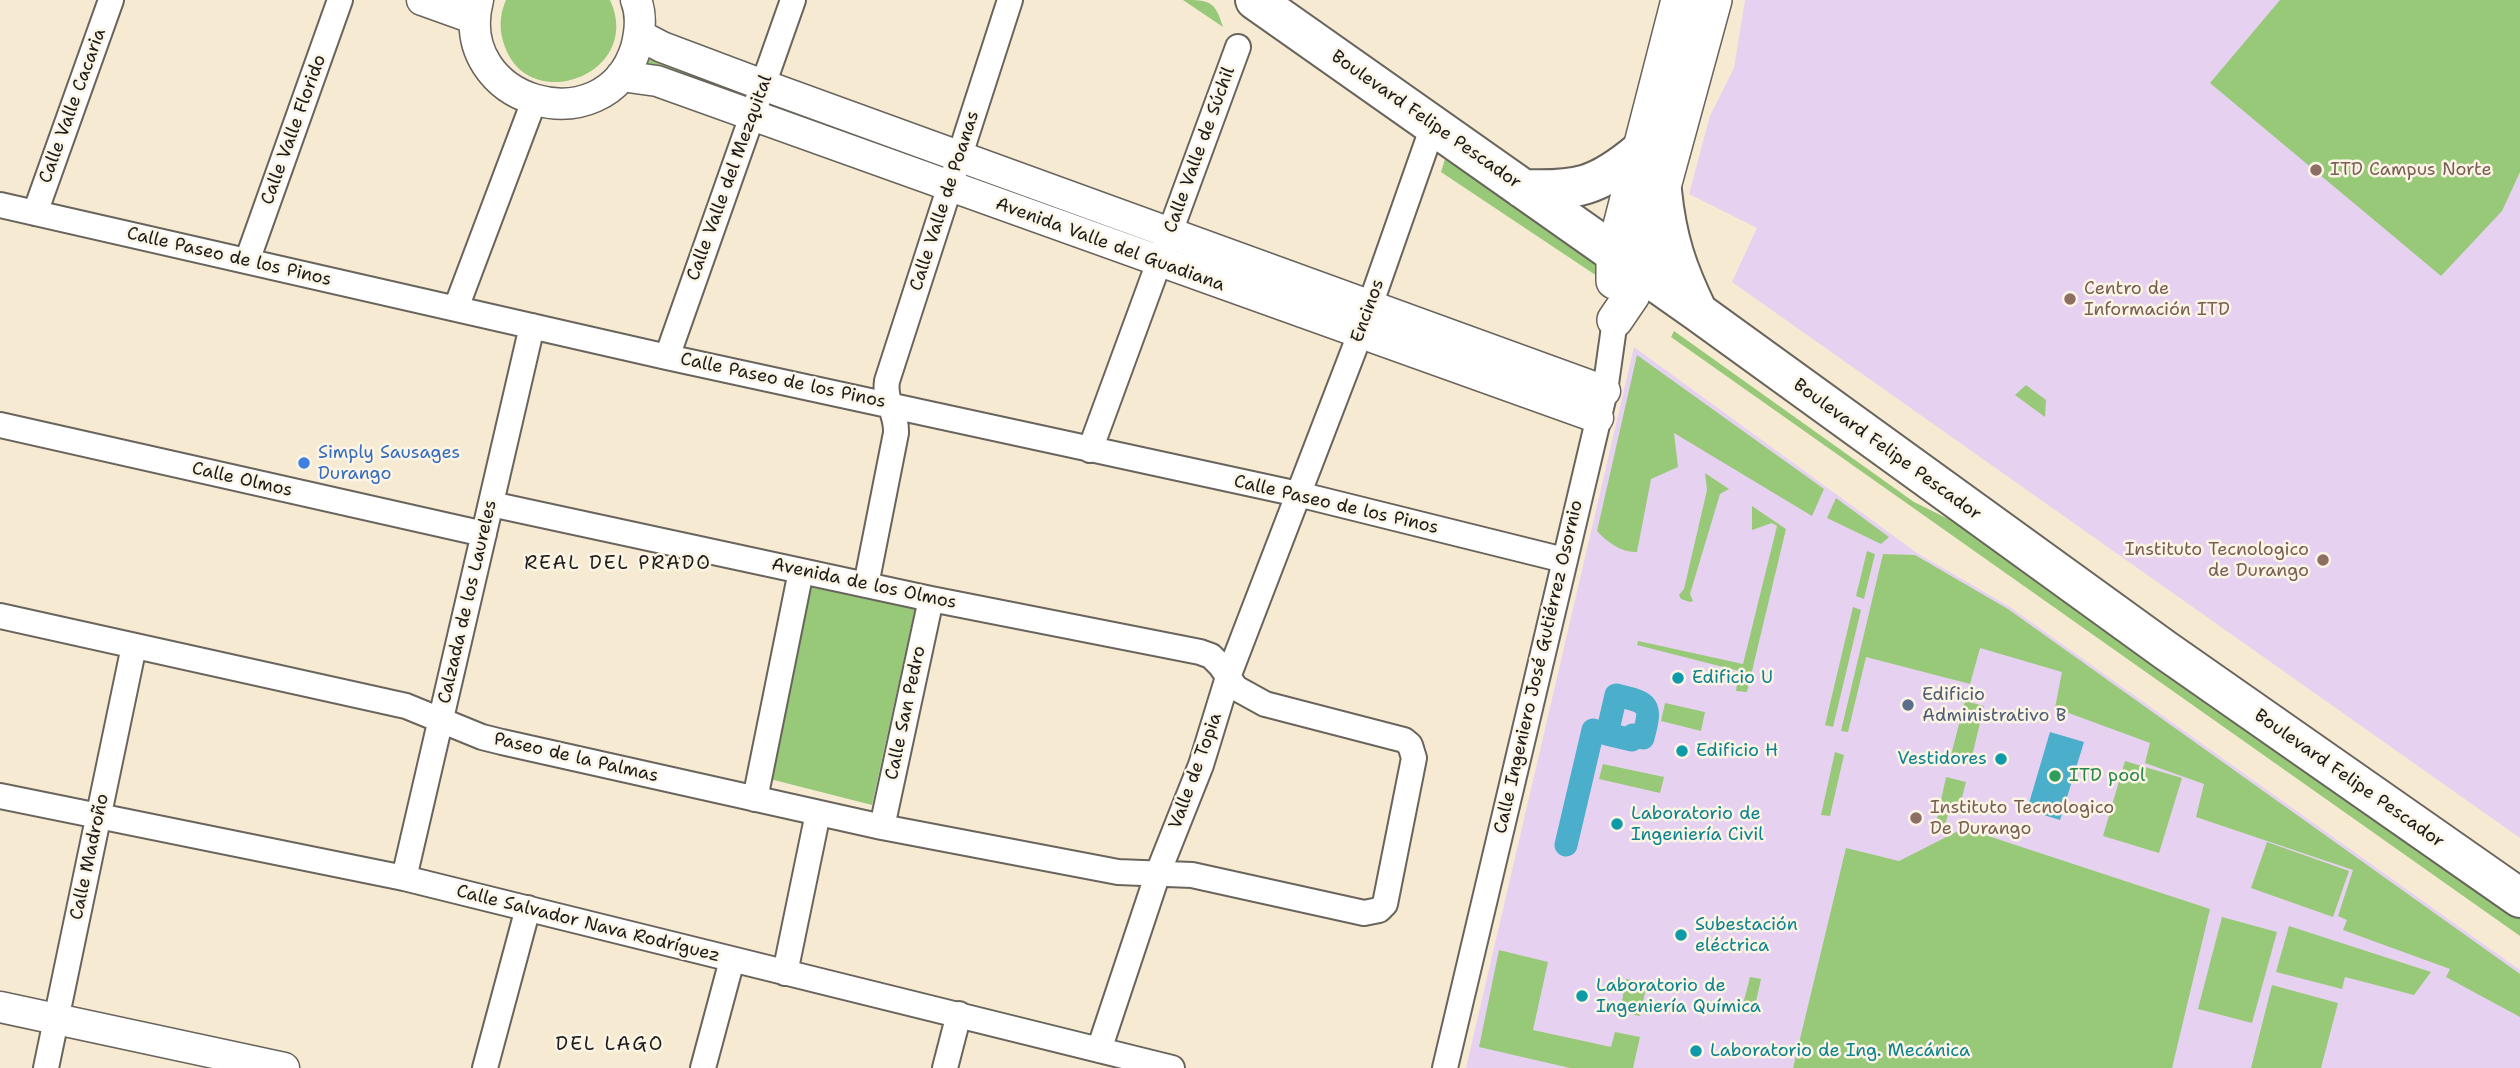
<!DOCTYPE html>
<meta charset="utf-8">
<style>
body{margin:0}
canvas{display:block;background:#f7ead3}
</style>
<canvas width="2520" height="1068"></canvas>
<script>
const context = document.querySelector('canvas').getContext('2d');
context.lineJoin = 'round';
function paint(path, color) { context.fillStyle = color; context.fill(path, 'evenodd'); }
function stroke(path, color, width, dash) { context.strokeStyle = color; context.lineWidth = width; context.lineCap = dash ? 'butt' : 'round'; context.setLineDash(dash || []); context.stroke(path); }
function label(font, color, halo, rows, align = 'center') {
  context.font = font + ' "Shantell Sans",sans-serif'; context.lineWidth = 5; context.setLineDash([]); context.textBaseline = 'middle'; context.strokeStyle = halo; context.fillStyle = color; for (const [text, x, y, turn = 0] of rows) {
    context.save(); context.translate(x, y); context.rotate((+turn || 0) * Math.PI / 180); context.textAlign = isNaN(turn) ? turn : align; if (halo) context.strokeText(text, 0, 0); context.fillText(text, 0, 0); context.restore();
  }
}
paint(new Path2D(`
 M 1745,0 L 2520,0 L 2520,838 L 1732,282 L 1757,228 L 1689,194 L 1710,116 L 1734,68 Z
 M 1634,347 L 1917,553 L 2010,607 L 2520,970 L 2520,1068 L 1466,1068 Z`), '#e6d2f0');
paint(new Path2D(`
 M 506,0 L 610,0 C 644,74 530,116 505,47 C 499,31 499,16 506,0 Z
 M 1183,0 C 1210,0 1215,1 1223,27 Z
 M 2280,0 L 2520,0 L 2520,172 L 2502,211 L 2441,276 L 2210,83 Z
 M 649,53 L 741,88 L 737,100 L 645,66 Z
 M 1445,159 L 1601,265 L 1597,276 L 1441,172 Z
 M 1674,331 L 1914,502 L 1995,542 L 2513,912 L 2520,919 L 2520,936 L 1671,337 Z
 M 1637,355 L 1824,489 L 1812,516 L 1674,433 L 1678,467 L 1651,479 L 1637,552 C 1622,553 1607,542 1597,531 Z
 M 2026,385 L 2046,400 L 2045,417 L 2015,395 Z
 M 1705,473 L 1729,489 L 1720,494 L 1690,594 L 1693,601 L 1690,602 L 1681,599 L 1679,595 L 1684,589 L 1707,490 Z
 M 1836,498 L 1889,537 L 1881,544 L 1827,518 Z
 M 1752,506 L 1786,529 L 1747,692 L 1736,691 L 1739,671 L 1637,645 L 1638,641 L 1743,664 L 1777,526 L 1772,523 L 1752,530 Z
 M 1867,551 L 1875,554 L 1864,599 L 1856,596 Z
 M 1883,554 L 1915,555 L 2008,609 L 2520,974 L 2520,1017 L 2446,977 L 2450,969 L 2343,930 L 2347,920 L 2338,916 L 2353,870 L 2196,817 L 2204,784 L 2145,763 L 2150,743 L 2055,708 L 2062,672 L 1980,648 L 1970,684 L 1866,657 L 1848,732 L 1841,731 Z
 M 813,582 L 916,604 L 872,805 L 766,778 Z
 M 1853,607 L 1861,610 L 1833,727 L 1825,725 Z
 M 1965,701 L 1984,706 L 1970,765 L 1950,759 Z
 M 1665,703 L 1705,712 L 1701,731 L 1661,721 Z
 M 1835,752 L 1844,755 L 1830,816 L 1821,815 Z
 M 2125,761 L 2182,778 L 2159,853 L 2103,836 Z
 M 1603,764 L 1664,777 L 1660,793 L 1599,779 Z
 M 1946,777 L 1966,782 L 1959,809 L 1951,807 L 1945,824 L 1935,828 Z
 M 1964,828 L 2210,909 L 2172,1068 L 1793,1068 L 1846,848 L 1899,861 Z
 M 2267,842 L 2349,871 L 2333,917 L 2251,888 Z
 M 2222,917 L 2277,932 L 2252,1023 L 2198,1009 Z
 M 2289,926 L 2431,972 L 2414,995 L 2345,977 L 2342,989 L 2276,972 Z
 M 1499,950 L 1548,962 L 1533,1030 L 1611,1047 L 1615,1032 L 1640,1037 L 1633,1068 L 1570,1068 L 1479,1047 Z
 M 1750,977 L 1761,979 L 1753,1015 L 1741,1012 Z
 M 1626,979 L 1647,983 L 1640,1016 L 1620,1012 Z
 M 2272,985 L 2338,1003 L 2321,1068 L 2251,1068 Z`), '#98c979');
paint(new Path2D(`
 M 2050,732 L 2084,742 L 2060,820 L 2027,810 Z`), '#4baeca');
stroke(new Path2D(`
 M 1616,695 C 1650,703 1652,704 1643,738 L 1633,735 L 1632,740 L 1607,734 Z
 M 1566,845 L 1593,730 L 1607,734`), '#4baeca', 23);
const minor = new Path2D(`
 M 0,205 L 667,357 L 1298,494 L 1564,560
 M 35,213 L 111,0
 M 247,261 L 340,0
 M 456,308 L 534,101
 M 667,357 L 793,0
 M 0,425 L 484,534
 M 1090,450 L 1238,47
 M 866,585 L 896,433 C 897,412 884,402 887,381 L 1010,0
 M 0,616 L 406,706 L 482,737 L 502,742 L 882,827 L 1118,872 L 1192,875 L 1364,913 L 1379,910 L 1385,904 L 1414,758 L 1410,745 L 1404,740 L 1265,704 L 1236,688 L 1220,665 L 1211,656 L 1200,652 L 931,599 L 491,504
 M 0,796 L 404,878 L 1172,1068
 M 755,799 L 801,571
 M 882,827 L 931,599
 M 404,878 L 532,326
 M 785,973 L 818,813
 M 1099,1050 L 1158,873 L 1201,765 L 1228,677 L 1360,334 L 1433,126
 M 46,1068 L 134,646
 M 485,1068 L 528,908
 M 703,1068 L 732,960
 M 945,1068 L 959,1014
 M 1445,1068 L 1605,391 L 1615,320`);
const tertiary = new Path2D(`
 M 422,0 L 475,19
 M 478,0 C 451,103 605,147 636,48 C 640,33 642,15 636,0
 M 639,35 L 662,47 L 763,85 L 1605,391
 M 621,76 L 657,81 L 1598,418
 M 0,1007 L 284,1068`);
const secondary = new Path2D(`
 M 1614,281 L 1614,253 L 1679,0
 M 1615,320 L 1632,295 L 1640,271 L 1714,0`);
const primary = new Path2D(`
 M 1255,0 L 1698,312 L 2165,650 L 2520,898
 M 1523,189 C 1577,191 1597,187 1639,152
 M 1662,191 C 1667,239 1677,269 1698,312`);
stroke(minor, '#69645c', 28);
stroke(tertiary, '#69645c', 33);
stroke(secondary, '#69645c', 38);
stroke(primary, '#69645c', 42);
stroke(minor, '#fff', 24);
stroke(tertiary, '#fff', 30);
stroke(secondary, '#fff', 35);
stroke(primary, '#fff', 38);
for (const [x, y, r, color] of [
 [2316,170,7,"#8d6e63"],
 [2070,299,7,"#8d6e63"],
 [304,463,7,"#3f7fe0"],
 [2323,560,7,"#8d6e63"],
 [1678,678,7,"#0f9aa8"],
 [1908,705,7,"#5c6f8a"],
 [1682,751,7,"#0f9aa8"],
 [2001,759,7,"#0f9aa8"],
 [2055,776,7,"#2e9e5b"],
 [1916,818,7,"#8d6e63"],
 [1617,824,7,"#0f9aa8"],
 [1681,935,7,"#0f9aa8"],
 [1582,996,7,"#0f9aa8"],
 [1696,1051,7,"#0f9aa8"]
]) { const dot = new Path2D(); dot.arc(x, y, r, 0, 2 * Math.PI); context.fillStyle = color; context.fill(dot); stroke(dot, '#fcf5e5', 2.5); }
label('18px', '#1c1c1c', '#fcf5e5', [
 ["Calle Valle Cacaria",73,106,-70],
 ["Boulevard Felipe Pescador",1426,120,35],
 ["Calle Valle Florido",294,130,-70],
 ["Calle Valle de Súchil",1200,150,-70],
 ["Calle Valle del Mezquital",730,178,-70],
 ["Calle Valle de Poanas",945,201,-72],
 ["Avenida Valle del Guadiana",1110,245,20],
 ["Calle Paseo de los Pinos",229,257,13],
 ["Encinos",1368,311,-70],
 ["Calle Paseo de los Pinos",783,381,12],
 ["Boulevard Felipe Pescador",1887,450,36],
 ["Calle Olmos",242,480,13],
 ["Calle Paseo de los Pinos",1336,505,13],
 ["Avenida de los Olmos",864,584,12],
 ["Calzada de los Laureles",468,602,-77],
 ["Calle Ingeniero José Gutiérrez Osornio",1539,667,-77],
 ["Calle San Pedro",906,713,-78],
 ["Paseo de la Palmas",576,758,13],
 ["Valle de Topia",1196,771,-70],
 ["Boulevard Felipe Pescador",2349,779,35],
 ["Calle Madroño",90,857,-78],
 ["Calle Salvador Nava Rodríguez",588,924,14]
]);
label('18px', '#785e54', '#fcf5e5', [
 ["ITD Campus Norte",2330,170],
 ["Centro de",2084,289],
 ["Información ITD",2084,310],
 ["Instituto Tecnologico",2309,550,"right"],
 ["de Durango",2309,571,"right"],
 ["Instituto Tecnologico",1930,808],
 ["De Durango",1930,829]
], 'left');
label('18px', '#366cbe', '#fcf5e5', [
 ["Simply Sausages",318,453],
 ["Durango",318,474]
], 'left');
label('18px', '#0d838f', '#fcf5e5', [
 ["Edificio U",1692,678],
 ["Edificio H",1696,751],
 ["Vestidores",1987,759,"right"],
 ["Laboratorio de",1631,814],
 ["Ingeniería Civil",1631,835],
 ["Subestación",1695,925],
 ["eléctrica",1695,946],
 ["Laboratorio de",1596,986],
 ["Ingeniería Química",1596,1007],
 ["Laboratorio de Ing. Mecánica",1710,1051]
], 'left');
label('18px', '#4e5e75', '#fcf5e5', [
 ["Edificio",1922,695],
 ["Administrativo B",1922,716]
], 'left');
label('18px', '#27864d', '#fcf5e5', [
 ["ITD pool",2069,776]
], 'left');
context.letterSpacing = '2px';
label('19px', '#1c1c1c', '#fcf5e5', [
 ["REAL DEL PRADO",618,564],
 ["DEL LAGO",610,1045]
]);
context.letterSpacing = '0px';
</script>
